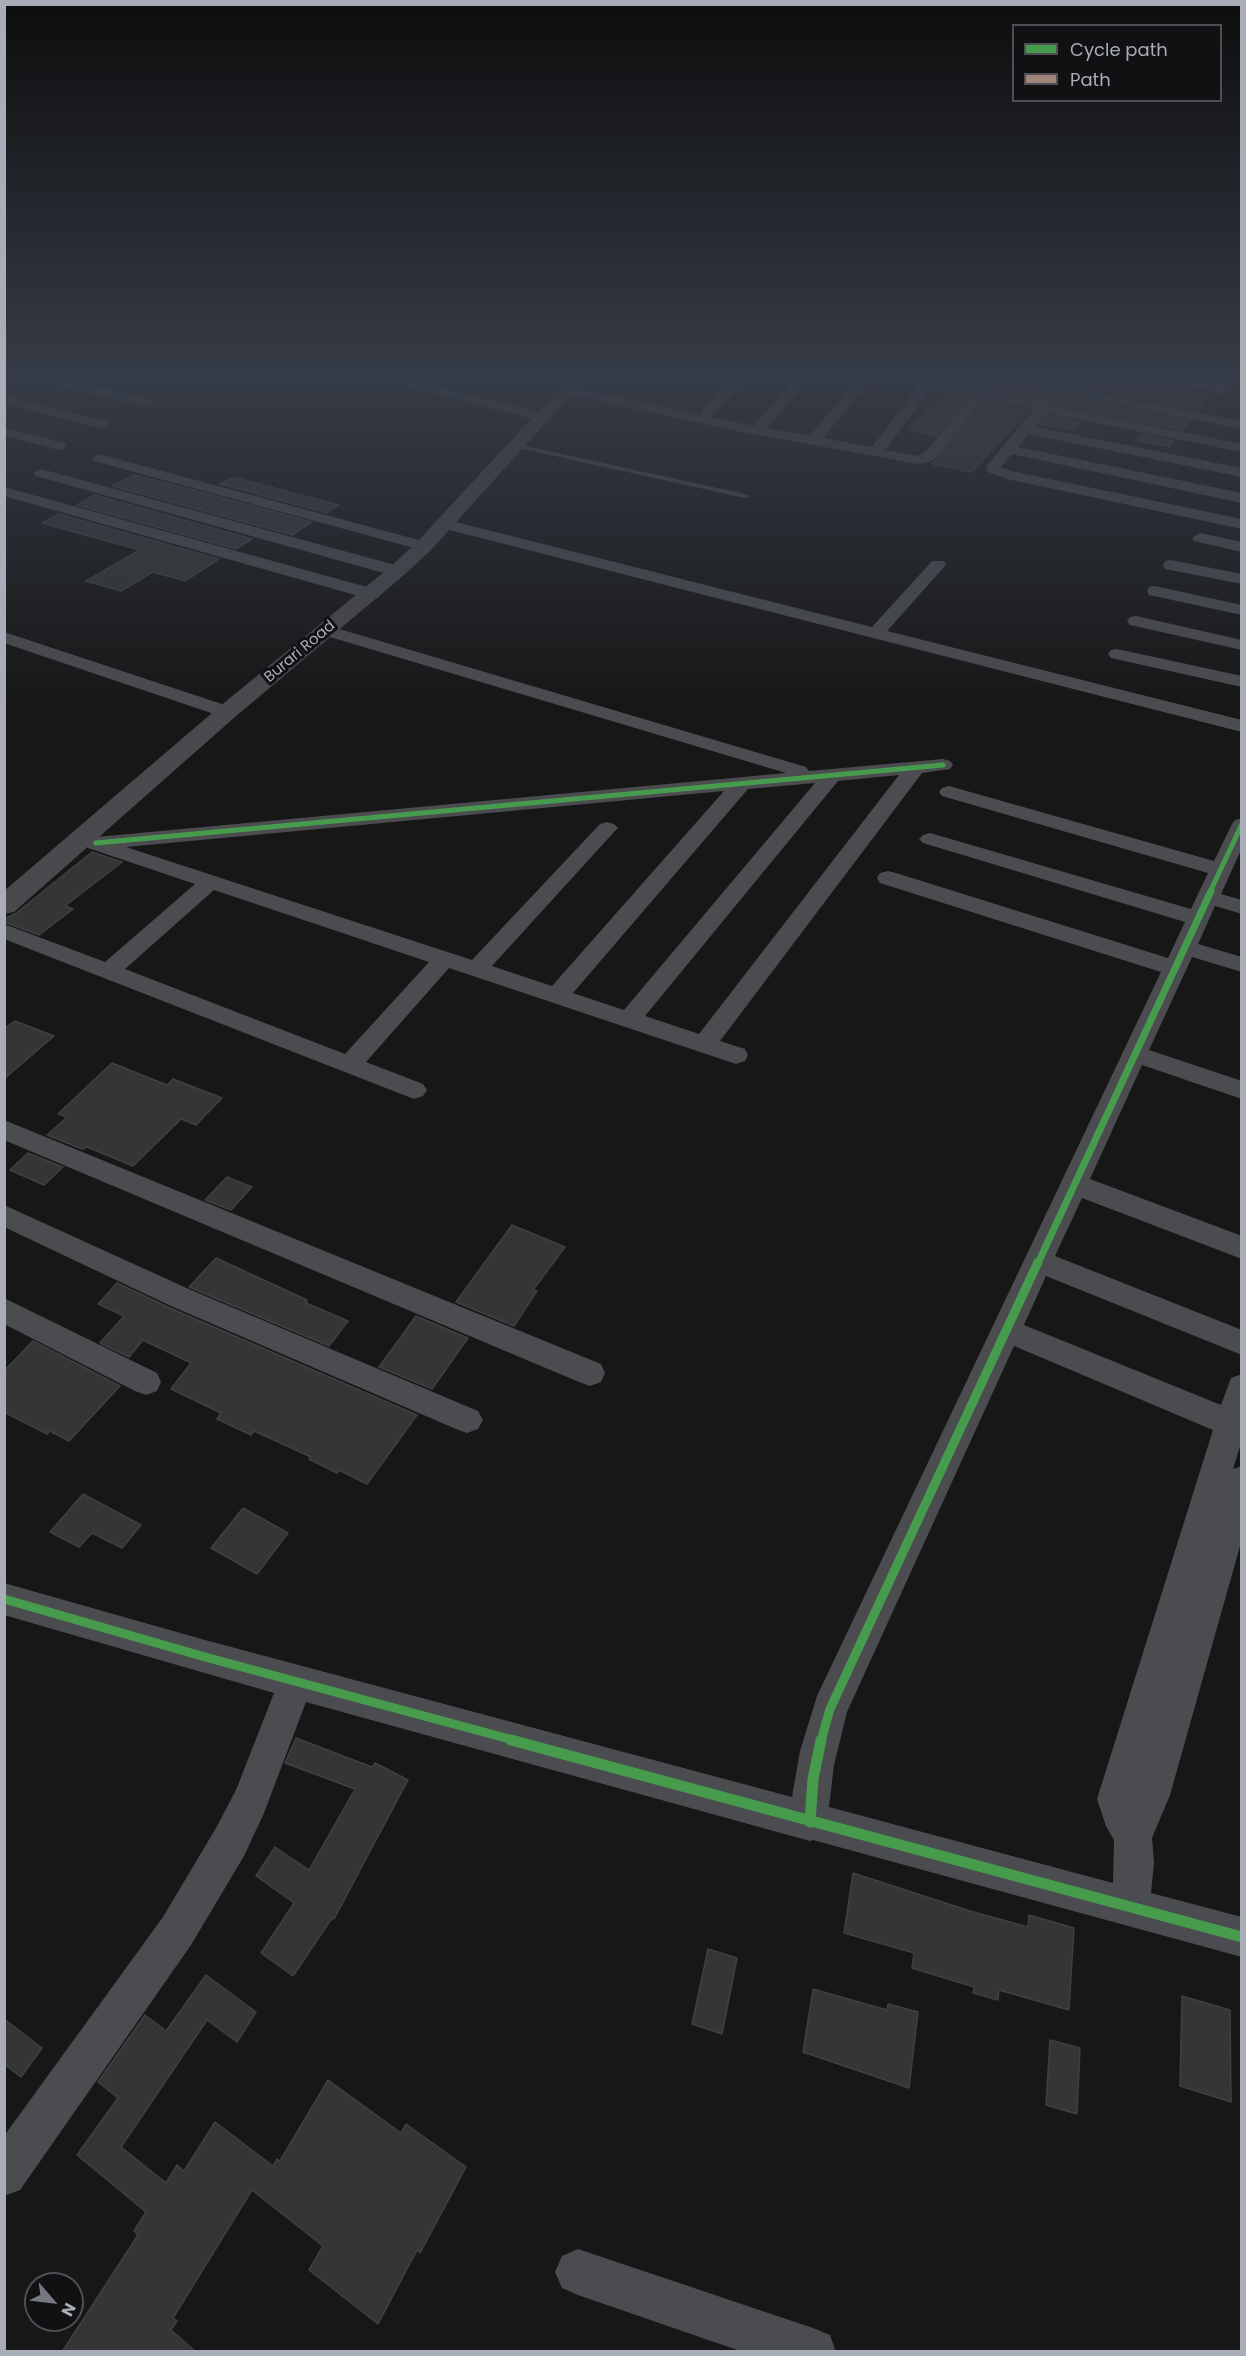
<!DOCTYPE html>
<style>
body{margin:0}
#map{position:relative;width:1246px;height:2356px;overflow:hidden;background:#171717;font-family:Poppins,sans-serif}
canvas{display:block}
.frame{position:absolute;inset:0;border:6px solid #a8adb8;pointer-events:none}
.legend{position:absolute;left:1012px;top:24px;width:210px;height:78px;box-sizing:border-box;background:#111113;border:2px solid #4d4f55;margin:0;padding:8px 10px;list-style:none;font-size:18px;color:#a8adb8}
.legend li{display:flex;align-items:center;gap:12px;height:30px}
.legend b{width:30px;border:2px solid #4d4f55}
.north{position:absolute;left:24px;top:2272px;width:60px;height:60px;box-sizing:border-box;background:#111113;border:2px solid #4d4f55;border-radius:50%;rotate:118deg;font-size:16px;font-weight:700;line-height:24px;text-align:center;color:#a8adb8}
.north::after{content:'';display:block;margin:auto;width:21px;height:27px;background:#757880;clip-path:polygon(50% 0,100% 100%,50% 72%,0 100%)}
</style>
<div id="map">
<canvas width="1246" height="2356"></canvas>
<div class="frame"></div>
<ul class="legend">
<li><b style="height:8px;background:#469c4c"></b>Cycle path</li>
<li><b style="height:8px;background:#a18479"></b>Path</li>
</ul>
<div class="north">N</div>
</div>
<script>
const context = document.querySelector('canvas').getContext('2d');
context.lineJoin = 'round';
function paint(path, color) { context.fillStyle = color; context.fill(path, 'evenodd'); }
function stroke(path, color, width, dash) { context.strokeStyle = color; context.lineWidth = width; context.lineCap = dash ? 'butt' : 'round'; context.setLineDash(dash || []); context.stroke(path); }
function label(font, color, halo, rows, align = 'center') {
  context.font = font + ' Poppins,sans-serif'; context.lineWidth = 6; context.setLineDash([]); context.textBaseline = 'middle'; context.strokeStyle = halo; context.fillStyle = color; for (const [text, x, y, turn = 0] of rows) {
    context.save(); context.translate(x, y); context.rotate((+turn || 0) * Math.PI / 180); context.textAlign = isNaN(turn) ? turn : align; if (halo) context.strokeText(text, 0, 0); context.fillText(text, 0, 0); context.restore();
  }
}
const building = new Path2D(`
 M 961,379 L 1027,379 L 1030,384 L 1050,388 L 1041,398 L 959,382 Z
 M 1076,379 L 1156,379 L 1164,385 L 1200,392 L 1197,395 L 1209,397 L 1199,410 L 1073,385 Z
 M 946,394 L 967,398 L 936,436 L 909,430 Z
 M 1064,396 L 1190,421 L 1183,430 L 1057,405 Z
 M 984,401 L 1030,410 L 972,472 L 932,464 Z
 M 1048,415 L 1081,422 L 1073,430 L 1040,424 Z
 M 1141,434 L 1174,441 L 1169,447 L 1135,440 Z
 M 134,475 L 186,488 L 312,522 L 292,535 L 112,486 Z
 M 232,478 L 240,479 L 339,505 L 327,513 L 220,484 Z
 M 95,495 L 252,539 L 236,549 L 77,505 Z
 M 59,514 L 219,559 L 185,581 L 153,572 L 121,591 L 86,581 L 140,550 L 42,523 Z
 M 92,852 L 122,862 L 65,906 L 73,909 L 39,935 L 4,922 L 4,919 L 15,914 Z
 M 15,1021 L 54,1036 L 4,1079 L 4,1029 Z
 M 112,1063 L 167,1085 L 173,1079 L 222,1098 L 196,1125 L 181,1119 L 133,1166 L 87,1147 L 82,1149 L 47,1135 L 67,1117 L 58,1114 Z
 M 28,1153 L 63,1167 L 44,1185 L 10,1170 Z
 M 227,1177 L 252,1187 L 231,1210 L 205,1200 Z
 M 512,1225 L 565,1247 L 533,1290 L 537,1291 L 514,1326 L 456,1302 Z
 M 216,1258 L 307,1300 L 306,1303 L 348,1321 L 329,1346 L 189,1287 Z
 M 117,1283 L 170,1308 L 417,1415 L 367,1484 L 339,1470 L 337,1473 L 309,1459 L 311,1457 L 254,1431 L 251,1435 L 217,1419 L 221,1413 L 171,1389 L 191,1363 L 143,1340 L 129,1357 L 100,1343 L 124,1316 L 98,1304 Z
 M 416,1316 L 468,1338 L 432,1389 L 379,1367 Z
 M 33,1341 L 120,1386 L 69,1441 L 50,1431 L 47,1434 L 4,1412 L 4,1371 Z
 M 83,1494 L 141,1525 L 122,1548 L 92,1533 L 79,1547 L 50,1532 Z
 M 243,1508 L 288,1533 L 257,1574 L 211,1548 Z
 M 296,1738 L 372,1767 L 375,1763 L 408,1780 L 334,1919 L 332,1918 L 293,1976 L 261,1953 L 294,1903 L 256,1876 L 275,1847 L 309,1870 L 355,1789 L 285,1763 Z
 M 853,1873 L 970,1911 L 1028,1927 L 1029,1915 L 1074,1928 L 1069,2010 L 999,1990 L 998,2000 L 973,1993 L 974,1987 L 912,1968 L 914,1953 L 844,1933 Z
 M 708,1949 L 737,1958 L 722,2034 L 692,2024 Z
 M 206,1975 L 256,2012 L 237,2042 L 207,2020 L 121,2147 L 166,2183 L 177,2165 L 184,2171 L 215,2122 L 273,2166 L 277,2159 L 280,2161 L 328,2080 L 401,2133 L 406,2124 L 466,2167 L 420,2253 L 417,2250 L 378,2324 L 309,2270 L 323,2246 L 252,2190 L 173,2318 L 177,2321 L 171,2330 L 196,2352 L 62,2352 L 138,2235 L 134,2231 L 146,2212 L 77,2155 L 118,2098 L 98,2082 L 145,2015 L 166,2031 Z
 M 813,1989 L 887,2010 L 888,2004 L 918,2012 L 909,2088 L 803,2052 Z
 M 1182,1996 L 1230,2010 L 1231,2102 L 1180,2086 Z
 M 4,2019 L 42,2048 L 21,2077 L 4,2064 Z
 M 1050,2040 L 1080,2048 L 1077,2114 L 1046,2105 Z`);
paint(building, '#353536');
stroke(building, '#3f4043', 1.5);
paint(new Path2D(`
 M 511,443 L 745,494 L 749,496 L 745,498 L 514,447 L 511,447 Z`), '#4b4c50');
paint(new Path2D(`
 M 4,379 L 11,379 L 5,383 Z
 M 39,379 L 64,379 L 153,400 L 155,403 L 148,407 L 40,382 Z
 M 388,379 L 411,379 L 545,414 L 547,417 L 540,421 L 389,382 Z
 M 735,379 L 749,379 L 709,417 L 754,426 L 795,379 L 809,379 L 767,428 L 810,436 L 858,379 L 871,379 L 823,438 L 872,447 L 923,380 L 933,380 L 935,383 L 885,450 L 918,456 L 928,449 L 976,390 L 981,389 L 988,393 L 938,455 L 930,462 L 918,464 L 732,430 L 567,394 L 560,390 L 567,386 L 702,415 L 702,410 Z
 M 1029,379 L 1074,379 L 1069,387 L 1242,421 L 1242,429 L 1063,394 L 1053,406 L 1242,444 L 1242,452 L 1047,413 L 1035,427 L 1242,468 L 1242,477 L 1029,434 L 1018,447 L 1242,493 L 1242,503 L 1012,454 L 1001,467 L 1011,471 L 1242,519 L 1242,529 L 1007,479 L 988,472 L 986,469 L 988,464 L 1054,386 L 1030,382 Z
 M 1158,379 L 1188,379 L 1221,385 L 1225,379 L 1238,379 L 1229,393 L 1224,394 L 1164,383 Z
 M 4,395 L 108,422 L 110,425 L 103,429 L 4,403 Z
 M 4,428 L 65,443 L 67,446 L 60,450 L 4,436 Z
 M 99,454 L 430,543 L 432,546 L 424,551 L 418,549 L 94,461 L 92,458 Z
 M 41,469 L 403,567 L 405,571 L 403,575 L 391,575 L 36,476 L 34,473 Z
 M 4,487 L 378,590 L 380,594 L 378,598 L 366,598 L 4,496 Z
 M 444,519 L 872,627 L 932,561 L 944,561 L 946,564 L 944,567 L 887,631 L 1242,720 L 1242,732 L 438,527 L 436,524 Z
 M 1200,533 L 1242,542 L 1242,552 L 1194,541 L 1192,538 Z
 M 1171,560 L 1242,574 L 1242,584 L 1165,569 L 1163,565 L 1165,561 Z
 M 1155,586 L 1242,605 L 1242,615 L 1149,595 L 1147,591 L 1149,587 Z
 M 1136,616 L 1242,640 L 1242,650 L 1130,625 L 1127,621 L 1130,617 Z
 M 326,625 L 806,767 L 809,771 L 943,759 L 950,761 L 953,765 L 950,769 L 922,773 L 720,1041 L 745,1049 L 748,1055 L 745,1061 L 736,1064 L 449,968 L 366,1062 L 423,1084 L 427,1090 L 423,1096 L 414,1099 L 4,939 L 4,924 L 105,962 L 195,884 L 88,848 L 85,843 L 88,838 L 96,837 L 786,773 L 320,634 L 317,630 L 320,626 ZM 899,775 L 699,1034 L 645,1016 L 838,781 ZM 815,783 L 624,1010 L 573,993 L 748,789 ZM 724,791 L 552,986 L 492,966 L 614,832 L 618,828 L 614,824 L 607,822 L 600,824 L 472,960 L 126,847 ZM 214,890 L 429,962 L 345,1054 L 125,969 Z
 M 4,632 L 234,708 L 237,712 L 234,716 L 220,716 L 4,643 Z
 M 1117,649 L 1242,676 L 1242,687 L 1111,658 L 1108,654 L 1111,650 Z
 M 949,786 L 1214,861 L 1232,824 L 1235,820 L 1242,818 L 1242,848 L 1221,894 L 1242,900 L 1242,914 L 1215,906 L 1198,944 L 1242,957 L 1242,972 L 1192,957 L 1149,1050 L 1242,1081 L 1242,1099 L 1142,1065 L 1090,1179 L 1242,1236 L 1242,1259 L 1082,1198 L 1055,1256 L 1242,1330 L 1242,1355 L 1046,1276 L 1024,1325 L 1221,1405 L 1231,1378 L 1242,1374 L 1242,1440 L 1233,1469 L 1242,1466 L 1242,1539 L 1170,1795 L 1152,1838 L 1154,1862 L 1151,1893 L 1242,1917 L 1242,1957 L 813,1840 L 810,1841 L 306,1702 L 264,1813 L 244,1856 L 191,1945 L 20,2190 L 4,2196 L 4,2136 L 163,1917 L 216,1828 L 236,1790 L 274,1693 L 4,1615 L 4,1583 L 205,1640 L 792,1797 L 800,1751 L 817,1696 L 1161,972 L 880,883 L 877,878 L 880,873 L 888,871 L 896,873 L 1168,958 L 1185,922 L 923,843 L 919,839 L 923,835 L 930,833 L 937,835 L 1191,909 L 1208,873 L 942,796 L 939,792 L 942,788 ZM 1014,1346 L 1213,1430 L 1097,1799 L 1106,1826 L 1114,1840 L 1113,1883 L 829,1807 L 834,1765 L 847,1712 Z
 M 4,1120 L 601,1364 L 605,1373 L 601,1382 L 590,1386 L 579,1382 L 4,1140 Z
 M 4,1205 L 191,1290 L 478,1411 L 483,1420 L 478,1429 L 467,1433 L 456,1429 L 171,1306 L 4,1227 Z
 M 4,1298 L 157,1373 L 161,1382 L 157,1391 L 146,1395 L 135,1391 L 4,1324 Z
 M 578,2249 L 813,2328 L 830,2335 L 836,2352 L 743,2352 L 578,2295 L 562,2288 L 555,2272 L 562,2256 Z`), '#4b4c50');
paint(new Path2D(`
 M 899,379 L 934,379 L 1046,401 L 1054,406 L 1046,411 L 907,384 Z`), '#4b4c50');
paint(new Path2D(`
 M 568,379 L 585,379 L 431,550 L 404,575 L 235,717 L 14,912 L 4,914 L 4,891 L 219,707 L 390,567 L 417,542 Z`), '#4a4a4e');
stroke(new Path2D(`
 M 1164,379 L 1224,390`), '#a18479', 3, [7, 3]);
stroke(new Path2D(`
 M 96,843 L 943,765
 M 1210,892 L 1242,824`), '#469c4c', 5);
stroke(new Path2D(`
 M 1038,1263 L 1211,891`), '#469c4c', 7);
stroke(new Path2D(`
 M 4,1599 L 205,1657 L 517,1741
 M 821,1741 L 830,1709 L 1038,1262`), '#469c4c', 9);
stroke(new Path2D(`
 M 511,1740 L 1242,1937
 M 810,1822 L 813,1779 L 821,1740`), '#469c4c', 11);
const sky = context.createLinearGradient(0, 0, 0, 709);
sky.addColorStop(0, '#0d0d0d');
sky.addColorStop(0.53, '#363c47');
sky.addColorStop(1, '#363c4700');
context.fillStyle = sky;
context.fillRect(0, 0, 1246, 709);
label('15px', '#a8adb8', '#111113', [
 ["Burari Road",300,652,-40]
]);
</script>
